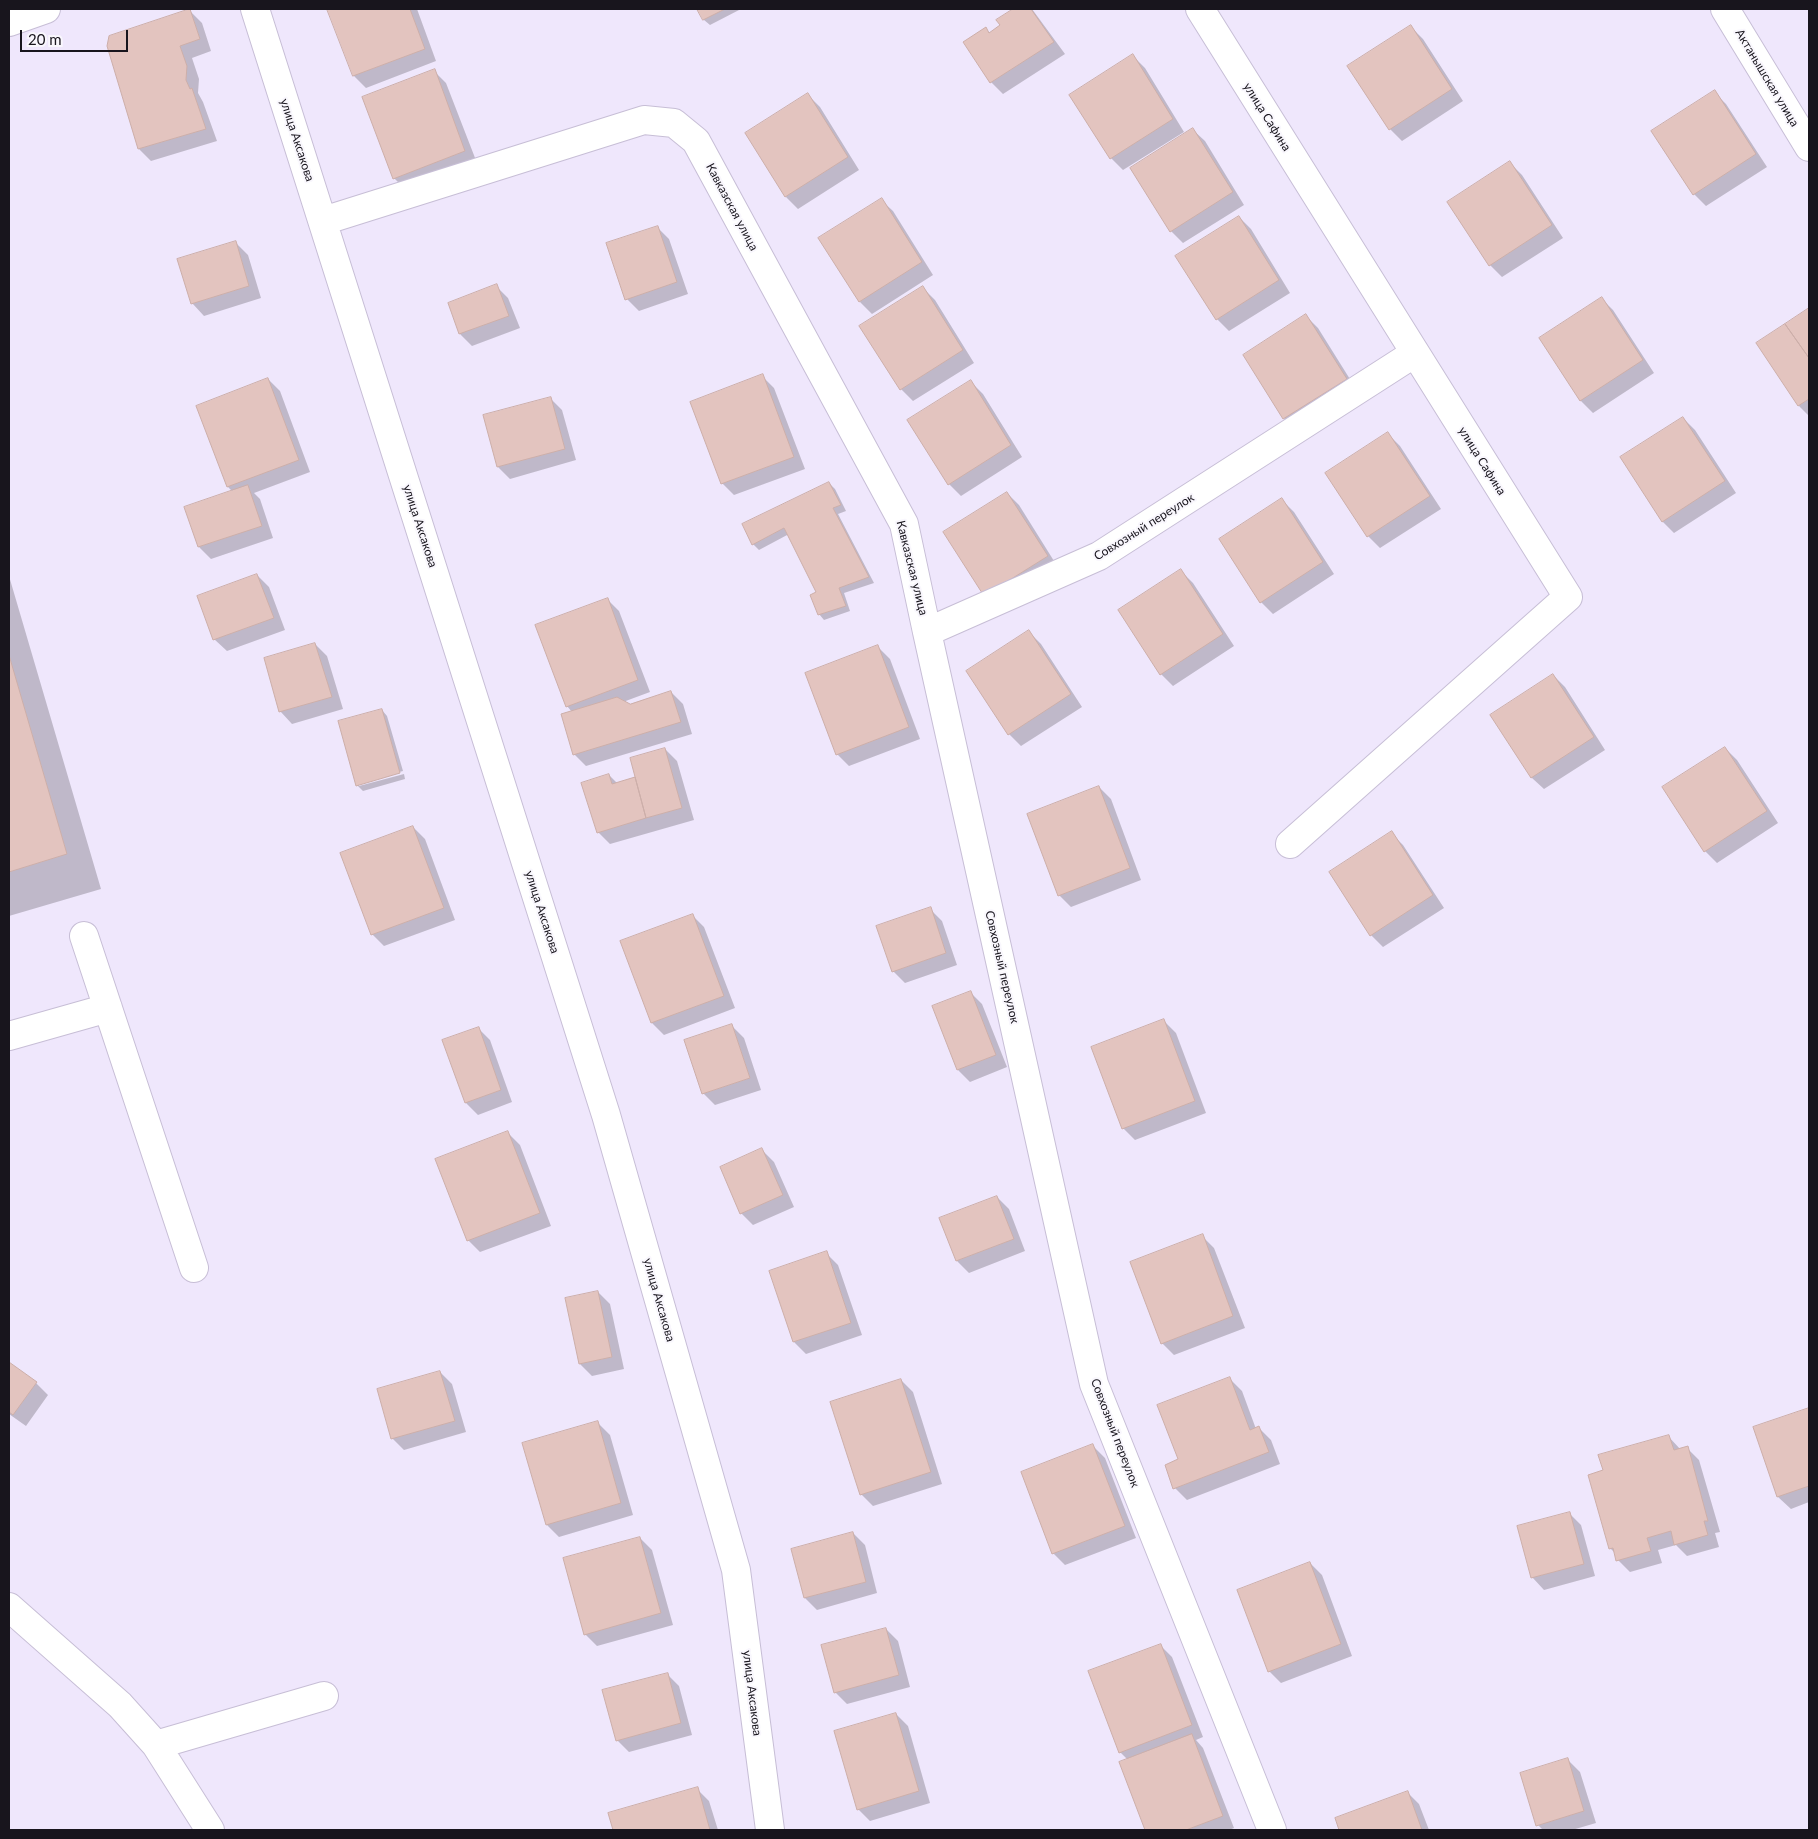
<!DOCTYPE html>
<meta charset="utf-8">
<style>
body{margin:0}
#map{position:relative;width:1818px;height:1839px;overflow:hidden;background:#efe7fc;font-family:Lato,sans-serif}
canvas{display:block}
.frame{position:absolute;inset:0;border:10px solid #18151d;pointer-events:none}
.scale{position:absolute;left:20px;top:30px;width:108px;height:22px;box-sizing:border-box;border:2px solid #18151d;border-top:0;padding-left:6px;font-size:15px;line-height:18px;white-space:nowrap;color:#18151d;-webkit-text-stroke:4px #f9f7fd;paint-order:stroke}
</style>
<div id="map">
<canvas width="1818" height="1839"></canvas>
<div class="frame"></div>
<div class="scale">20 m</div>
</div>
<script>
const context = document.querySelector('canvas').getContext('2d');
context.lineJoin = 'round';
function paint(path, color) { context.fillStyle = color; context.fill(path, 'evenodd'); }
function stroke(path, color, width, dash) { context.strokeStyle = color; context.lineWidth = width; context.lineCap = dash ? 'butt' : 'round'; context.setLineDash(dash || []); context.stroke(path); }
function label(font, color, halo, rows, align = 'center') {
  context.font = font + ' Lato,sans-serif'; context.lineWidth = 4; context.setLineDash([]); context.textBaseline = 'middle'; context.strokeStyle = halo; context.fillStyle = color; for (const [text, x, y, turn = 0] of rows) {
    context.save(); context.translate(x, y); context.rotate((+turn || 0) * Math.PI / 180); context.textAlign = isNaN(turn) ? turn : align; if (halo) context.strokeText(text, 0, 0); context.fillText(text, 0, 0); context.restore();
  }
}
paint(new Path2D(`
 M 328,9 L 417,9 L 436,61 L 366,88 L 354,76 Z
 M 698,9 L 741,9 L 710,25 L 704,20 Z
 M 1016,9 L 1032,9 L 1065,54 L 1003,94 L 991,82 L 965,42 L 985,29 L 990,33 L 1001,26 L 998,21 Z
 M 190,11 L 202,23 L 211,51 L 192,58 L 199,79 L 198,93 L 203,102 L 217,141 L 151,161 L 139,149 Z
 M 1411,27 L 1423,39 L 1463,101 L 1402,141 L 1390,129 Z
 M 1133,56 L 1145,68 L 1184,132 L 1123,170 L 1111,158 Z
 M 434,71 L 446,83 L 477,163 L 406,190 L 394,178 Z
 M 1714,92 L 1726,104 L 1767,167 L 1706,206 L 1694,194 Z
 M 808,95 L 820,107 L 859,170 L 798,209 L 786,197 Z
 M 1193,130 L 1205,141 L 1244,205 L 1183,243 L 1171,231 Z
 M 1510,163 L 1522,175 L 1563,238 L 1502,277 L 1490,265 Z
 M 881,200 L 893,211 L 933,275 L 872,314 L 860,302 Z
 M 1239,217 L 1251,229 L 1290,293 L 1229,331 L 1217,319 Z
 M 657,227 L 669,239 L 688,294 L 639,311 L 627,299 Z
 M 236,243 L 248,255 L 261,298 L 204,316 L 192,303 Z
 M 496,286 L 508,298 L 520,328 L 472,346 L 460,334 L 449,304 Z
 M 923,288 L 935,300 L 974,363 L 913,401 L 901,389 Z
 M 1601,298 L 1613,310 L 1654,373 L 1593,413 L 1581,401 L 1540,338 Z
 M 1809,310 L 1809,416 L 1799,406 L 1758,343 Z
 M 1306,316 L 1318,328 L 1358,392 L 1296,430 L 1284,418 Z
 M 762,376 L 774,388 L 805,469 L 734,495 L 722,483 Z
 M 268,379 L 280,391 L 310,472 L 254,493 L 260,499 L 273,538 L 211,559 L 199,547 L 186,508 L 233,492 L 228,487 Z
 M 971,382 L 983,394 L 1022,457 L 961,496 L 949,484 Z
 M 550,398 L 562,410 L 576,460 L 510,479 L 498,467 Z
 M 1683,418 L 1695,430 L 1736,493 L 1674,533 L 1662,521 Z
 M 1388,434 L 1400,446 L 1441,509 L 1380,548 L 1368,536 Z
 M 829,483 L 835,489 L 846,511 L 838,514 L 874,583 L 844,593 L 850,611 L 824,620 L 819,614 L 818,592 L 789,534 L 759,550 L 753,544 Z
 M 1007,493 L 1019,505 L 1059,569 L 997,608 Z
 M 1282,500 L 1294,512 L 1334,574 L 1273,614 L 1261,602 L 1221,540 Z
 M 1181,571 L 1193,583 L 1234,646 L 1173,686 L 1161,674 Z
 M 257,575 L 269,587 L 285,630 L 227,651 L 214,639 Z
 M 9,576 L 101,889 L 9,916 Z
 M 607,599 L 619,611 L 650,692 L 623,702 L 629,705 L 671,692 L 683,704 L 692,734 L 586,766 L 574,754 L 572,712 L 567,706 Z
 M 1029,632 L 1041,644 L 1082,707 L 1021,746 L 1009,734 Z
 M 315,644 L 327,656 L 343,709 L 292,724 L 280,711 Z
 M 878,647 L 890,659 L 920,739 L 849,766 L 837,754 Z
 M 1553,675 L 1565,687 L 1605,750 L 1544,789 L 1532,778 L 1492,715 Z
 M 382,710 L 387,716 L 403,771 L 359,783 L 359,786 L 404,774 L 405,779 L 363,791 L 357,785 Z
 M 1725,748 L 1737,760 L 1778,823 L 1717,863 L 1705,851 Z
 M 665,749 L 677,761 L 694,820 L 610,844 L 598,832 L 609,775 L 617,783 L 636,777 Z
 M 1099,787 L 1111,799 L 1141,880 L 1071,907 L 1059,895 Z
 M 413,827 L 425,839 L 455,920 L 384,946 L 372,934 Z
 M 1391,833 L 1403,845 L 1444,908 L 1383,947 L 1371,935 L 1330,873 Z
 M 930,909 L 942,921 L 957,965 L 905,983 L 893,971 Z
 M 692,915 L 704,927 L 735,1008 L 664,1035 L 652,1023 Z
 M 970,992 L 982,1004 L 1007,1067 L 970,1082 L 958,1070 Z
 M 1164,1021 L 1176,1033 L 1206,1113 L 1135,1140 L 1123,1128 Z
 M 732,1026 L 744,1038 L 761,1090 L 715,1105 L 703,1093 Z
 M 478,1028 L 490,1040 L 512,1102 L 478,1115 L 466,1103 Z
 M 508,1133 L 520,1145 L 551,1226 L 480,1252 L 468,1240 Z
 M 762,1150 L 774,1162 L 794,1207 L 753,1225 L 741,1213 Z
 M 997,1197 L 1009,1209 L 1025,1251 L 969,1273 L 957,1261 Z
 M 1202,1236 L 1214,1248 L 1245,1328 L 1174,1355 L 1162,1343 Z
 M 826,1253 L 838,1265 L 862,1335 L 806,1354 L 794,1342 L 771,1272 Z
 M 598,1292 L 610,1304 L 624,1369 L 592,1376 L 580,1364 Z
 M 9,1364 L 36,1383 L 48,1395 L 26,1426 L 9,1414 Z
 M 440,1372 L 452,1384 L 466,1432 L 404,1450 L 392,1438 Z
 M 1230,1379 L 1242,1391 L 1256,1429 L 1259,1428 L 1271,1440 L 1280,1464 L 1187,1500 L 1175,1488 L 1180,1460 Z
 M 901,1380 L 913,1392 L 942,1484 L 873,1506 L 861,1494 Z
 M 1809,1410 L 1809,1502 L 1791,1509 L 1778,1497 L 1755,1428 Z
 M 598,1423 L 610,1435 L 633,1515 L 559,1537 L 547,1525 Z
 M 1668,1436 L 1681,1450 L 1687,1448 L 1699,1460 L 1720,1532 L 1715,1533 L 1719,1547 L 1687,1556 L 1676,1545 L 1658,1550 L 1662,1563 L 1630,1572 L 1618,1560 L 1616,1554 L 1610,1548 Z
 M 1093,1446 L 1105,1458 L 1136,1538 L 1065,1565 L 1053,1553 Z
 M 1569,1513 L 1581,1525 L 1595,1576 L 1544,1590 L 1532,1577 Z
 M 853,1533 L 865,1545 L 877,1593 L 817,1610 L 805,1598 L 793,1550 Z
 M 640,1538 L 652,1550 L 673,1625 L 597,1646 L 585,1634 Z
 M 1310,1563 L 1322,1575 L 1352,1656 L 1281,1683 L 1269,1671 Z
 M 886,1629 L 898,1641 L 910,1687 L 847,1704 L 835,1692 Z
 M 1160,1645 L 1172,1657 L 1203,1737 L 1196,1740 L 1203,1748 L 1234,1828 L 1229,1830 L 1146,1830 L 1121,1763 L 1128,1760 L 1120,1752 Z
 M 667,1674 L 679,1686 L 692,1735 L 629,1752 L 617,1740 Z
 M 896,1714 L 908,1726 L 930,1803 L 870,1821 L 858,1809 Z
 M 1568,1760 L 1580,1772 L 1596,1823 L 1572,1830 L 1543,1830 L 1538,1825 Z
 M 697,1789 L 709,1801 L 718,1830 L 615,1830 L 610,1814 Z
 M 1407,1792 L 1419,1804 L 1429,1830 L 1341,1830 L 1336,1819 Z`), '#0003');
const building = new Path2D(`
 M 190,9 L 200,39 L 180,46 L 187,66 L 186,80 L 190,89 L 192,88 L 206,129 L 138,149 L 107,46 L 109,36 Z
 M 327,9 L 410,9 L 425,49 L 353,76 Z
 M 697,9 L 725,9 L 703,20 Z
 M 1013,9 L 1031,9 L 1054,42 L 990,83 L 963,42 L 986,27 L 989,33 L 1000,25 L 996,20 Z
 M 1411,25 L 1452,89 L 1389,130 L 1347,66 Z
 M 1133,54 L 1173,119 L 1110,159 L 1069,95 Z
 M 435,69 L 465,151 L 393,179 L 362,97 Z
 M 1715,90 L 1756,154 L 1693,195 L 1651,131 Z
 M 808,93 L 848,157 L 785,197 L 745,133 Z
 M 1193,128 L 1233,192 L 1170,232 L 1130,168 Z
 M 1510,161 L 1552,225 L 1489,266 L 1447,202 Z
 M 882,198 L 922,262 L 859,302 L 818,238 Z
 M 1239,216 L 1279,280 L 1216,320 L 1175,256 Z
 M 658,226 L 677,282 L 625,300 L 606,243 Z
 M 236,241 L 249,286 L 191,304 L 177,259 Z
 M 497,284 L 509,316 L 459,334 L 448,303 Z
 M 923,286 L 963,350 L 900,390 L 859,326 Z
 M 1602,297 L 1643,360 L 1580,401 L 1539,338 Z
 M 1809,308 L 1809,358 L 1785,324 Z
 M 1306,314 L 1347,379 L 1283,419 L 1243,355 Z
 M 1785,324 L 1809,358 L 1809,399 L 1798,406 L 1756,343 Z
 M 763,374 L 794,457 L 721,484 L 690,402 Z
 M 268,378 L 299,460 L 227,487 L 196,406 Z
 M 971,380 L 1011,445 L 948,485 L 907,420 Z
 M 551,397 L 565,449 L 497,467 L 483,415 Z
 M 1683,417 L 1725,481 L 1662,522 L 1620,457 Z
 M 1388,432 L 1430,496 L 1367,537 L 1325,473 Z
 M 829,482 L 841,505 L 833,508 L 869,577 L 839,588 L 846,606 L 818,615 L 810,595 L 816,592 L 784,528 L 752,545 L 742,524 Z
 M 248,485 L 262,526 L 198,547 L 184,507 Z
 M 1007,492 L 1048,556 L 984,596 L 943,532 Z
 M 1282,498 L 1323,562 L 1260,603 L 1219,539 Z
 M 1181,569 L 1223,634 L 1160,675 L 1118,610 Z
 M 257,574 L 274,618 L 213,640 L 197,596 Z
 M 608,598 L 638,680 L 566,707 L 535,625 Z
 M 1029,630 L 1071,694 L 1008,735 L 966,671 Z
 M 315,643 L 332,697 L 279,712 L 264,658 Z
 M 878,645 L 909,727 L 836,755 L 805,673 Z
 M 9,655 L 67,854 L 9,872 Z
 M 1553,674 L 1594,737 L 1531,778 L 1490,715 Z
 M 671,691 L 681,722 L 573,755 L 561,714 L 617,697 L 630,704 Z
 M 382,709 L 400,773 L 356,786 L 338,721 Z
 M 1725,747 L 1767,811 L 1704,852 L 1662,787 Z
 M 665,748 L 682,808 L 646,818 L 630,758 Z
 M 609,774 L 612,784 L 635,777 L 646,818 L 597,833 L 581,783 Z
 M 1099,786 L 1130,868 L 1058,896 L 1027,814 Z
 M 413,826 L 444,908 L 371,935 L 340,853 Z
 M 1392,831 L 1433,895 L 1370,936 L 1329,872 Z
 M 931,907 L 946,953 L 892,972 L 876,926 Z
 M 693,914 L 724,996 L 651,1023 L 620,941 Z
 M 971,991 L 996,1055 L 957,1070 L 932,1006 Z
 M 1164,1019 L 1195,1101 L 1122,1129 L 1091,1047 Z
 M 732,1024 L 750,1078 L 702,1094 L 684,1040 Z
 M 479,1027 L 501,1090 L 465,1103 L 442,1040 Z
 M 508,1131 L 540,1213 L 467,1241 L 435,1159 Z
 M 762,1148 L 783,1195 L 740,1214 L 720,1167 Z
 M 997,1196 L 1014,1239 L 956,1261 L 939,1218 Z
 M 1203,1234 L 1233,1316 L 1161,1344 L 1130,1262 Z
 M 827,1251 L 851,1323 L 793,1342 L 769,1271 Z
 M 598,1291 L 612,1357 L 579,1364 L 565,1298 Z
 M 9,1362 L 37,1382 L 13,1415 L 9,1412 Z
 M 440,1371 L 455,1421 L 391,1439 L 377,1389 Z
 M 1230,1377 L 1250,1430 L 1259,1426 L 1269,1452 L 1173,1489 L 1165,1465 L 1178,1459 L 1157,1405 Z
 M 901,1379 L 931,1472 L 860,1495 L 830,1402 Z
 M 1809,1408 L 1809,1486 L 1777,1497 L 1753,1427 Z
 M 598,1421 L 621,1503 L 546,1525 L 522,1443 Z
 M 1669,1435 L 1674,1450 L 1688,1446 L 1708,1521 L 1704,1521 L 1708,1535 L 1674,1545 L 1671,1531 L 1647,1538 L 1651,1551 L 1616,1561 L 1613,1548 L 1609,1549 L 1588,1475 L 1603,1470 L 1598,1455 Z
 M 1093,1444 L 1125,1526 L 1052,1554 L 1021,1472 Z
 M 1570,1512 L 1584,1564 L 1531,1578 L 1517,1526 Z
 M 853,1532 L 866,1582 L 804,1598 L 791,1549 Z
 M 640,1537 L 661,1613 L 584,1635 L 563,1558 Z
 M 1310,1562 L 1341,1644 L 1268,1672 L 1237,1590 Z
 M 886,1628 L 899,1675 L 834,1693 L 821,1645 Z
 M 1161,1644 L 1192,1725 L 1119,1753 L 1088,1671 Z
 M 668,1673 L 681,1723 L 616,1741 L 602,1690 Z
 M 896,1713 L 919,1791 L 857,1810 L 834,1731 Z
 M 1192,1734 L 1223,1816 L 1186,1830 L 1145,1830 L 1119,1762 Z
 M 1568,1758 L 1584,1811 L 1536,1826 L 1520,1773 Z
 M 698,1787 L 710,1830 L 613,1830 L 608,1813 Z
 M 1408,1791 L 1422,1830 L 1339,1830 L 1335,1818 Z`);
paint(building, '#e3c4bf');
stroke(building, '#ccaea9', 1);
const minor = new Path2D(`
 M 255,9 L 606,1115 L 736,1570 L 770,1830
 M 1200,9 L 1568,597 L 1290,844
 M 1725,9 L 1809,147
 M 9,22 L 46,9
 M 323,221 L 644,120 L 674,123 L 696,141 L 904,524 L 927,632
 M 84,936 L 194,1268
 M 9,1036 L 108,1008
 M 9,1607 L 120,1705 L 156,1745 L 210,1830
 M 156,1745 L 324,1696
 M 1272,1830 L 1094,1384 L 927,632 L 1099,556 L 1415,353`);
stroke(minor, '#c7bed6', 30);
stroke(minor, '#fff', 28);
label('12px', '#18151d', '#f9f7fd', [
 ["Актанышская улица",1767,78,59],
 ["улица Сафина",1267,117,58],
 ["улица Аксакова",297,140,72],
 ["Кавказская улица",732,207,62],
 ["улица Сафина",1482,461,58],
 ["улица Аксакова",420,526,72],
 ["Совхозный переулок",1144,527,-32],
 ["Кавказская улица",912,568,76],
 ["улица Аксакова",542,912,72],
 ["Совхозный переулок",1002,967,77],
 ["улица Аксакова",659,1300,74],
 ["Совхозный переулок",1115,1433,69],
 ["улица Аксакова",752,1693,83]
]);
</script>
